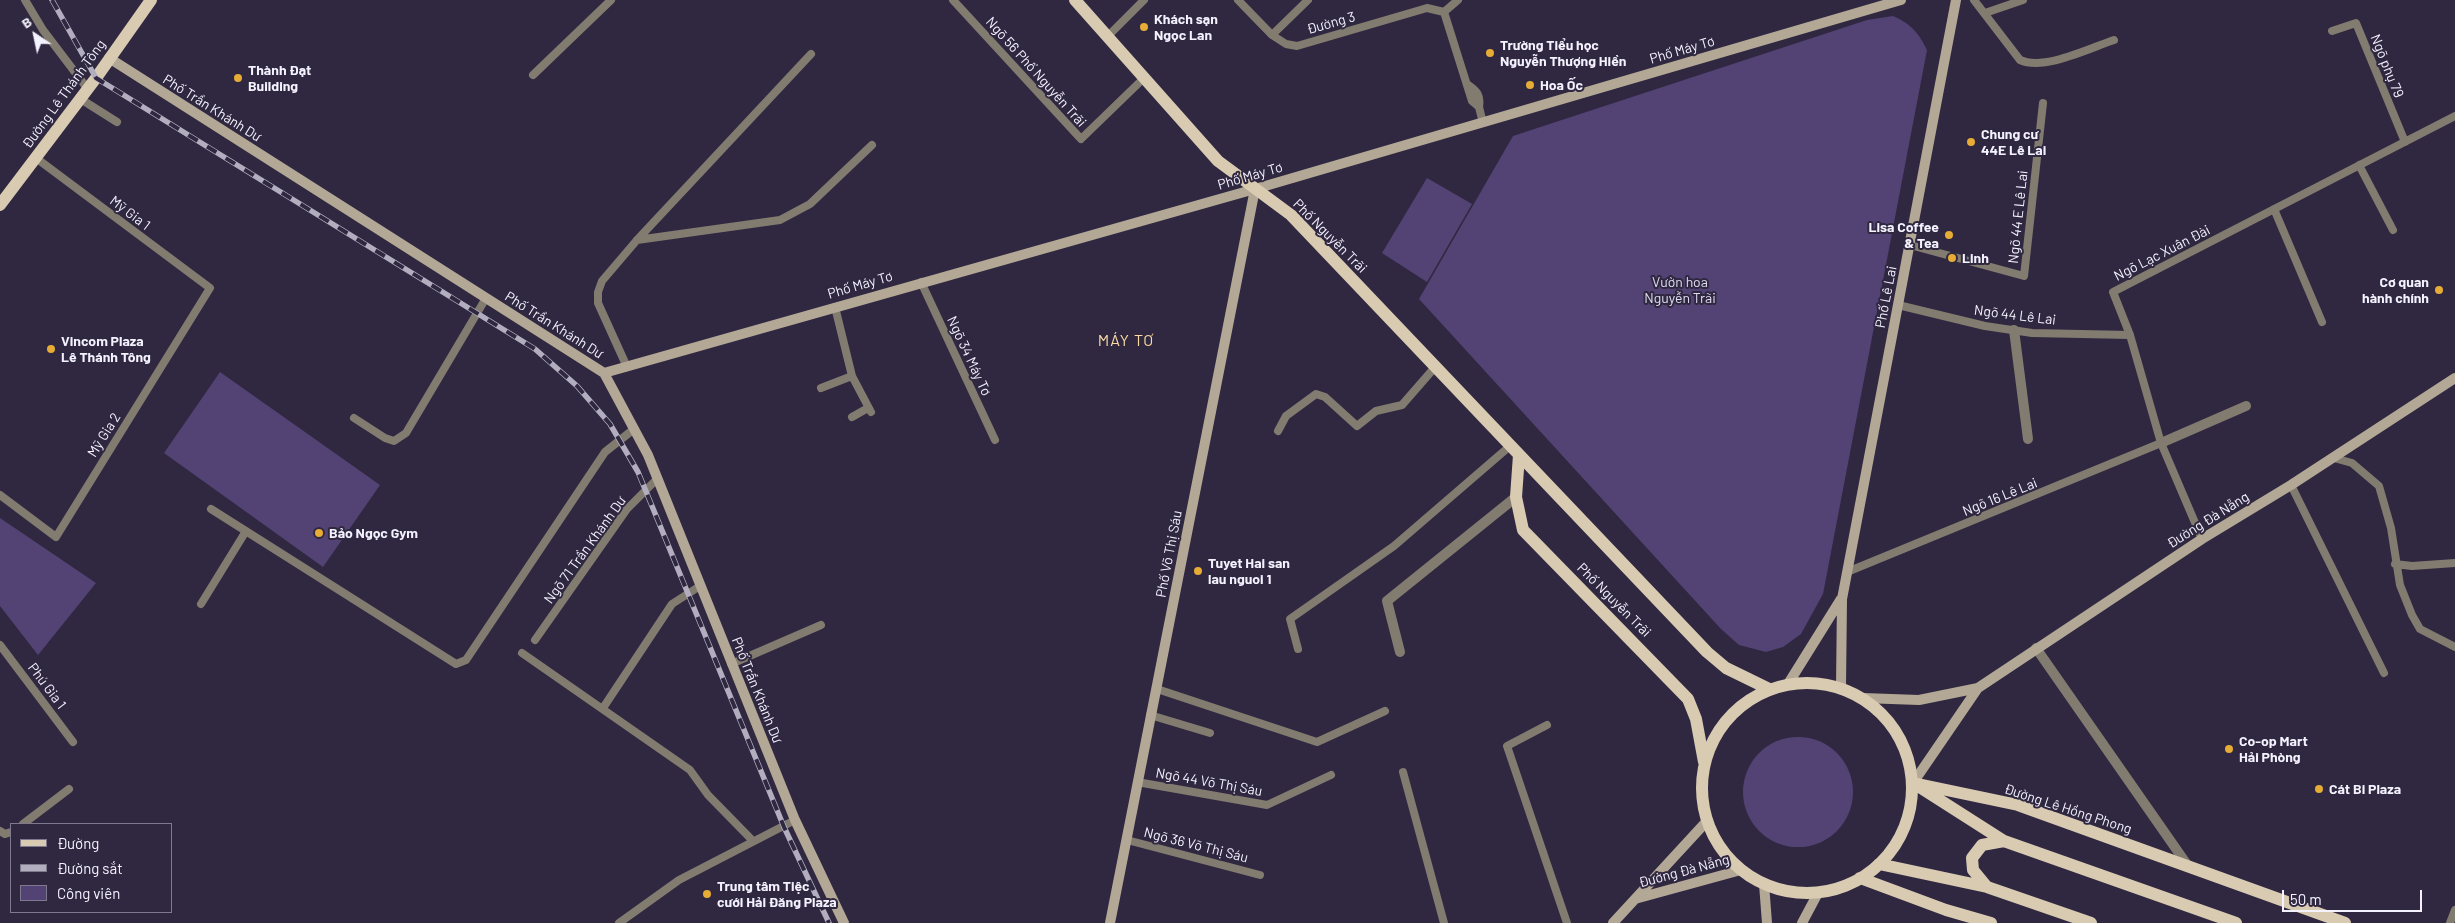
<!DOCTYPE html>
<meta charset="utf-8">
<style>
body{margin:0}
#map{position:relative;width:2455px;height:923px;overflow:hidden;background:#2f2840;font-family:Barlow,sans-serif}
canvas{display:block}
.legend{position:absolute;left:10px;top:823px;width:162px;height:90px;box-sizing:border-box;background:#2f2840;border:1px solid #7e798c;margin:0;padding:6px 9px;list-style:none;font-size:15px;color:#f5f2ff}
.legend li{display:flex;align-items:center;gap:10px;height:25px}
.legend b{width:25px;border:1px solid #7e798c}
.north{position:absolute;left:10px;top:10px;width:50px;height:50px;-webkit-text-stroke:4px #2f2840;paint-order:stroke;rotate:326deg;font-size:14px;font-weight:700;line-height:20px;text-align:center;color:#f5f2ff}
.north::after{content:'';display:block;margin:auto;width:18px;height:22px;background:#f5f2ff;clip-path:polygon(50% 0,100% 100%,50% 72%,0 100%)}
.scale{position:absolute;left:2282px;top:890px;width:140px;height:22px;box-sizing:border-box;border:2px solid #f5f2ff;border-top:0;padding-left:6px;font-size:15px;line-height:18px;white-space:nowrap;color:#f5f2ff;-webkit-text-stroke:4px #2f2840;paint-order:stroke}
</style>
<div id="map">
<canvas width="2455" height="923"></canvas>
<ul class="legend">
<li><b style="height:6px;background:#d9cab2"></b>Đường</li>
<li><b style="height:6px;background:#b2aebf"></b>Đường sắt</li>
<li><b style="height:14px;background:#524374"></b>Công viên</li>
</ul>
<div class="north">B</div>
<div class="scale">50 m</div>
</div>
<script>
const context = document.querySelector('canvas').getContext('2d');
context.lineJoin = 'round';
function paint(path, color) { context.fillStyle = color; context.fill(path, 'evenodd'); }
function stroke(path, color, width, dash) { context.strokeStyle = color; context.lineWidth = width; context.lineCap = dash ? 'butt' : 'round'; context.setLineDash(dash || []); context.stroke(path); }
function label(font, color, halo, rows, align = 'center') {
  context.font = font + ' Barlow,sans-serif'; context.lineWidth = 4; context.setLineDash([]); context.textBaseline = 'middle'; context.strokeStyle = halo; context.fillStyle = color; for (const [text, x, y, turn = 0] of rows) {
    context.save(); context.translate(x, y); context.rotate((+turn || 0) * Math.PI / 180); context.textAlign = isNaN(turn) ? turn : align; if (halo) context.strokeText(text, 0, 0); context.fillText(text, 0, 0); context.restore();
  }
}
paint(new Path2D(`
 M 1893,16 C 1911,24 1919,33 1927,50 L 1823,594 L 1801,634 L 1783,647 L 1766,652 L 1739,645 L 1721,629 L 1419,299 L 1513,136 L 1867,20 Z
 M 1427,178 L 1472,204 L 1427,282 L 1382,253 Z
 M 220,372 L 380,485 L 323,567 L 164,453 Z
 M 0,518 L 96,583 L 38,655 L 0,606 Z
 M1743 792a55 55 0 1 1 110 0a55 55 0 1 1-110 0Z`), '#524374');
stroke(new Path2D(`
 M 25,0 L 43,30 L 87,88
 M 953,0 L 1081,139 L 1144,78
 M 1238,0 L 1272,35 L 1308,0
 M 1458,0 L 1444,12 L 1472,101 L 1479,107 L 1483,123
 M 1974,0 L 2020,60 C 2044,71 2090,48 2114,40
 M 1985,13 L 2023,0
 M 2332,31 L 2356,23 L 2405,142
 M 1272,35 L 1286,44 L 1297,46 L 1427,8 L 1444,12
 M 1107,37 L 1144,0
 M 533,75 L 611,0
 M 1467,84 C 1477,91 1481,95 1479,107
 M 79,98 L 117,122
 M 2359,165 L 2393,230
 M 2274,209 L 2322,322
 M 637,240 L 780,220 L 810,204 L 872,145
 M 1910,245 L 2024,276 L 2043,103
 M 921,282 L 995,440
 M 1898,305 L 1985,326 L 2032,333 L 2130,335
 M 835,307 L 852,376 L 871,412
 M 627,367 L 598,303 L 598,292 L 602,281 L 637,240 L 811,54
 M 821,388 L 852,376
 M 852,417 L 868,408
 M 354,418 L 385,438 L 394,441 L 406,433 L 486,298
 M 1278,431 L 1286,416 L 1316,394 L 1325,397 L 1357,426 L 1376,411 L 1402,405 L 1436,366
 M 2334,458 L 2352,463 L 2379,486 L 2391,528 L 2400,585 L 2412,615 L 2420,629 L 2455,647
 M 2291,485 L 2384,673
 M 0,495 L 56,537 L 210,288 L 36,158
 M 211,509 L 456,664 L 466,660 L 605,452 L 634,429
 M 2202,539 L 2161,443 L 2130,335 L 2113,292 L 2455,116
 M 2395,564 L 2412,566 L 2455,563
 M 1847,572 L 2161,443
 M 201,604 L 246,531
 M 535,640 L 627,509 L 658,478
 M 0,645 L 73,742
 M 1298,649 L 1290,619 L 1394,546 L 1510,446
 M 522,653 L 690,770 L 708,795 L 753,841
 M 731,664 L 821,625
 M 1157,689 L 1317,742 L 1385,711
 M 603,708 L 672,604 L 700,586
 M 1150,715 L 1210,733
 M 1547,725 L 1507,746 L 1567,923
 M 1403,772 L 1444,923
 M 1137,782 L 1267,805 L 1331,775
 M 23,824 L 69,789
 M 0,831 L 5,834 L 11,832
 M 1127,840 L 1260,875
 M 619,923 L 679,880 L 795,820
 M 2450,923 L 2455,910`), '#827b6f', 8);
stroke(new Path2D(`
 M 2014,330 L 2028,439
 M 2161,443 L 2246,406
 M 2036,648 L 2188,866
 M 1400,652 L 1387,601 L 1516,497`), '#827b6f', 10);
stroke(new Path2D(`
 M 109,58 L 604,373 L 648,455 L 795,820 L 844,923
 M 604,373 L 1255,189 L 1901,0
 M 1788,684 L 1841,599
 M 1841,687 L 1842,599 L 1956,0
 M 1863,698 L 1919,700 L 1978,688
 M 1913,783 L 1978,688 L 2202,539 L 2291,485 L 2455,378
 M 1764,884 L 1767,923
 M 1635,899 L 1741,870
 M 1110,923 L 1255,189
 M 1613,923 L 1707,821
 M 1802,923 L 1818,893`), '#b3a895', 10);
stroke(new Path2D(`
 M 1075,0 L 1218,161 L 1291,215 L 1707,652 L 1726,668 L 1769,689
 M 0,205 L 96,78 L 151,0
 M 1519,455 L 1516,497 L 1523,530 L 1688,699 L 1696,719 L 1704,762
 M1702 788a105 105 0 1 1 210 0a105 105 0 1 1-210 0Z
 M 1913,783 L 2018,805 L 2345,923
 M 1921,788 L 2004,841 L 2236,923
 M 1879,864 L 1987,887 L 2091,923
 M 1860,878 L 1946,910 L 1991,923
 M 1987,887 L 1973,870 L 1972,858 L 1982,845 L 2004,841`), '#d9cab2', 12);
const rail = new Path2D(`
 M 52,0 L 96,78 L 535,349 L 577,386 L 610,424 L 638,472 L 784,827 L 829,923`);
stroke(rail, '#b2aebf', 5.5);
stroke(rail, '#2f2840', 4, [11]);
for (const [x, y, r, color] of [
 [1144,27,5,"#e7ac36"],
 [1490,53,5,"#e7ac36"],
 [238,78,5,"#e7ac36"],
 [1530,85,5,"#e7ac36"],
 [1971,142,5,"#e7ac36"],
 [1949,235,5,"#e7ac36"],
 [1952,258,5,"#e7ac36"],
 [2439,290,5,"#e7ac36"],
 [51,349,5,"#e7ac36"],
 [319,533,5,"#e7ac36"],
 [1198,571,5,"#e7ac36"],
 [2229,749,5,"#e7ac36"],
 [2319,789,5,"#e7ac36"],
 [707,894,5,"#e7ac36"]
]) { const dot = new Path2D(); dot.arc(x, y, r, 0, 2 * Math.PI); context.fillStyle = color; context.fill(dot); stroke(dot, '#2f2840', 2); }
label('bold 14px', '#f5f2ff', '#2f2840', [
 ["Khách sạn",1154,19],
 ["Ngọc Lan",1154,35],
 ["Trường Tiểu học",1500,45],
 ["Nguyễn Thượng Hiền",1500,61],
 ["Thành Đạt",248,70],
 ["Building",248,86],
 ["Hoa Ốc",1540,85],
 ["Chung cư",1981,134],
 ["44E Lê Lai",1981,150],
 ["Lisa Coffee",1939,227,"right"],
 ["& Tea",1939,243,"right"],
 ["Linh",1962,258],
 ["Cơ quan",2429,282,"right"],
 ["hành chính",2429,298,"right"],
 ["Vincom Plaza",61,341],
 ["Lê Thánh Tông",61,357],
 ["Bảo Ngọc Gym",329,533],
 ["Tuyet Hai san",1208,563],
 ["lau nguoi 1",1208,579],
 ["Co-op Mart",2239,741],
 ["Hải Phòng",2239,757],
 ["Cát Bi Plaza",2329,789],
 ["Trung tâm Tiệc",717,886],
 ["cưới Hải Đăng Plaza",717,902]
], 'left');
label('14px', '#f5f2ff', '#2f2840', [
 ["Đường 3",1331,23,-16],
 ["Phố Máy Tơ",1682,50,-16],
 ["Ngõ phụ 79",2387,66,68],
 ["Ngõ 56 Phố Nguyễn Trãi",1036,72,48],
 ["Đường Lê Thánh Tông",64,94,-54],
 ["Phố Trần Khánh Dư",212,108,32],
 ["Phố Máy Tơ",1250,176,-16],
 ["Mỹ Gia 1",130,213,37],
 ["Ngõ 44 E Lê Lai",2018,217,-84],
 ["Phố Nguyễn Trãi",1330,236,45],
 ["Ngõ Lạc Xuân Đài",2162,253,-27],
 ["Phố Máy Tơ",860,285,-16],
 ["Phố Lê Lai",1886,297,-79],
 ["Ngõ 44 Lê Lai",2015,315,7],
 ["Phố Trần Khánh Dư",554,325,32],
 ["Ngõ 34 Máy Tơ",969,356,65],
 ["Mỹ Gia 2",104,435,-58],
 ["Ngõ 16 Lê Lai",2000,497,-22],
 ["Đường Đà Nẵng",2208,520,-32],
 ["Ngõ 71 Trần Khánh Dư",585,550,-54],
 ["Phố Võ Thị Sáu",1169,554,-79],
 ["Phố Nguyễn Trãi",1614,600,45],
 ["Phú Gia 1",47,686,53],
 ["Phố Trần Khánh Dư",757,690,68],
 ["Ngõ 44 Võ Thị Sáu",1209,782,10],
 ["Đường Lê Hồng Phong",2068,809,18],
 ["Ngõ 36 Võ Thị Sáu",1196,845,14],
 ["Đường Đà Nẵng",1684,871,-15]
]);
label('14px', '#e1dcf0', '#2f2840', [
 ["Vườn hoa",1680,282],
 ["Nguyễn Trãi",1680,298]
]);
context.letterSpacing = '1px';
label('16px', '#fbdaa3', '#2f2840', [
 ["MÁY TƠ",1126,341]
]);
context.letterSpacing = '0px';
</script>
